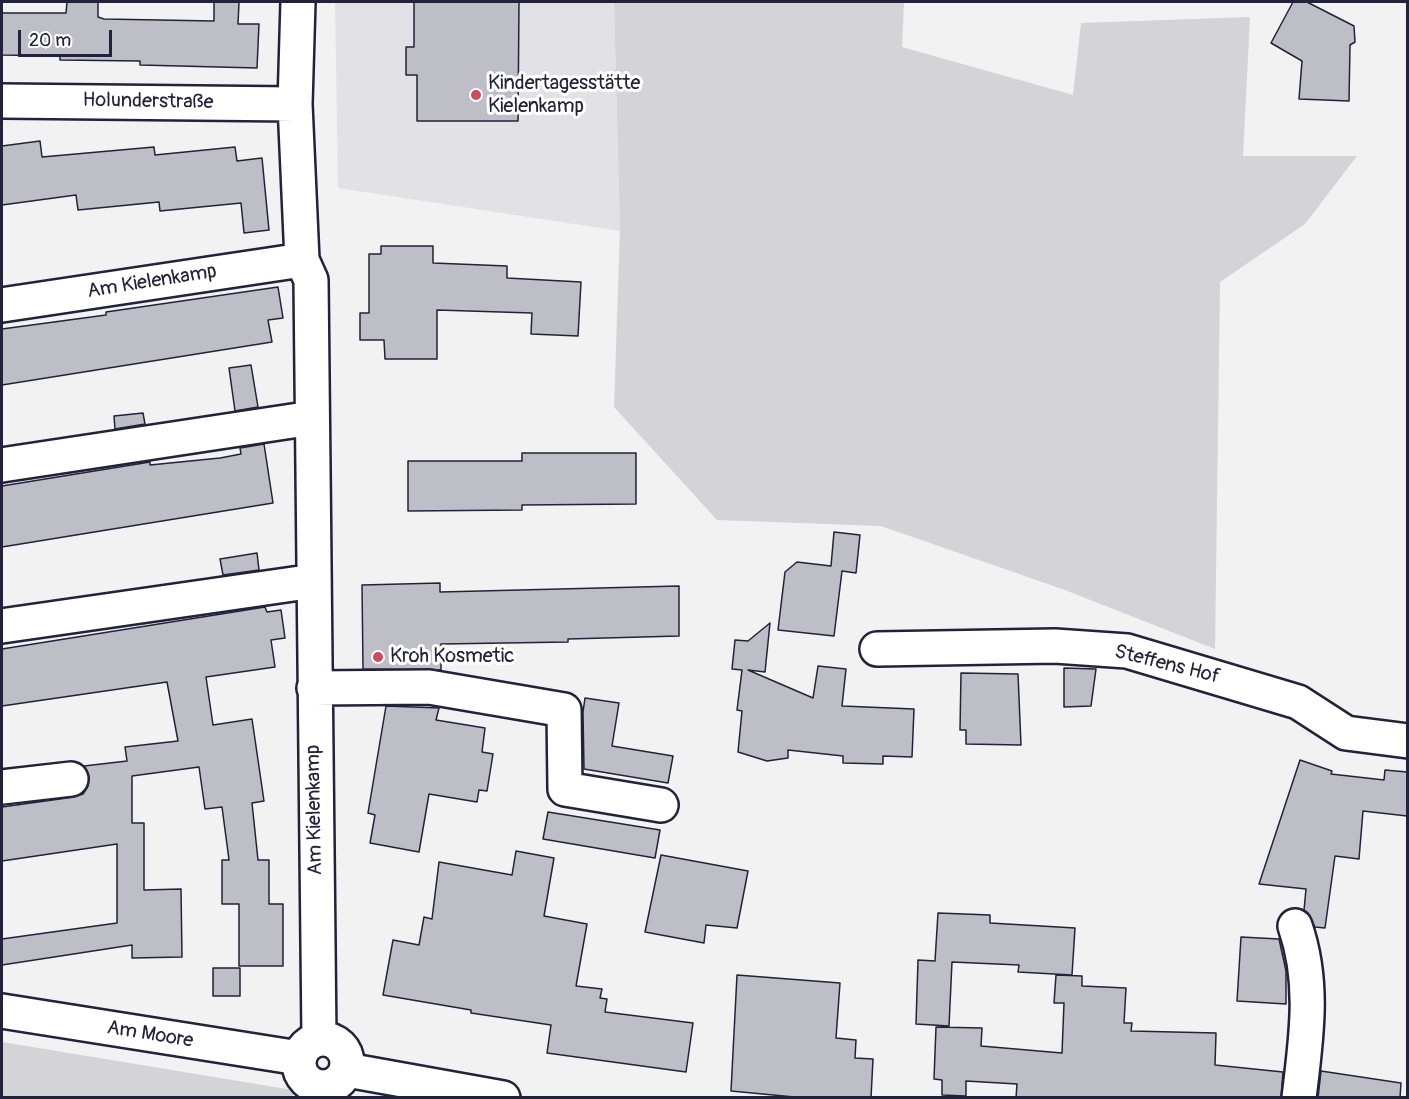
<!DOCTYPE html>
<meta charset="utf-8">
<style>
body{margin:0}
#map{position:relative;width:1409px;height:1099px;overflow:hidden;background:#f2f2f3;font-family:Pangolin,sans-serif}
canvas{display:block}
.frame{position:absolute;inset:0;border:3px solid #22223b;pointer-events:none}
.scale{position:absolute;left:18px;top:30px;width:94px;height:27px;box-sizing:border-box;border:3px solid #22223b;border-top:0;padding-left:8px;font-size:18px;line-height:21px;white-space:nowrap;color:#22223b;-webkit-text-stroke:4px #fff;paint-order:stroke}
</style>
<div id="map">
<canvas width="1409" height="1099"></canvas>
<div class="frame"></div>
<div class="scale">20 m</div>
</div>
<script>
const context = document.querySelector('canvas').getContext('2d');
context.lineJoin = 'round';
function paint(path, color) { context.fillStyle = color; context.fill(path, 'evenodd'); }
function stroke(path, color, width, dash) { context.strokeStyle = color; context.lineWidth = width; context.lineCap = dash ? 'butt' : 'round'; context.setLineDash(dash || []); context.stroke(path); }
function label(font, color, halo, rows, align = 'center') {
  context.font = font + ' Pangolin,sans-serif'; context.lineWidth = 6; context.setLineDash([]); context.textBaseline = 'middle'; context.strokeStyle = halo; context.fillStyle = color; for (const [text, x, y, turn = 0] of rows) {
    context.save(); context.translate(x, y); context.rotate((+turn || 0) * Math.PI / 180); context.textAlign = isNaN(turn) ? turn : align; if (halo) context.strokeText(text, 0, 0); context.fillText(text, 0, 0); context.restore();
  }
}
paint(new Path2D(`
 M 335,2 L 614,2 L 620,231 L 338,188 Z`), '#e2e2e6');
paint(new Path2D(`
 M 614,2 L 904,2 L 902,47 L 1073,95 L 1081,23 L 1250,17 L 1243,156 L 1357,156 L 1305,224 L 1220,282 L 1215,649 L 1065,590 L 881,526 L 717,520 L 614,407 L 620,231 Z
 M 2,1042 L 293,1090 L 293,1097 L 2,1097 Z`), '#d3d3d8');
const building = new Path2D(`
 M 67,2 L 98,2 L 98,17 L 104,19 L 214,21 L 214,2 L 239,2 L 238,24 L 259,24 L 257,68 L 140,65 L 140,61 L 60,60 L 60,56 L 2,55 L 2,13 L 66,13 Z
 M 414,2 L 519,2 L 518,121 L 417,121 L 417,75 L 406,75 L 406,47 L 414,47 Z
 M 1293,2 L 1307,2 L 1354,26 L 1355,42 L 1350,45 L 1349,101 L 1299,99 L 1302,61 L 1271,43 Z
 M 40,141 L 42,157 L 154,147 L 155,155 L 235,147 L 237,161 L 262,158 L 269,230 L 244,233 L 241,203 L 160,211 L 159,202 L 78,210 L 76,195 L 2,205 L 2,146 Z
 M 381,246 L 433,246 L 433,263 L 507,266 L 507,278 L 581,282 L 578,336 L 531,334 L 532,313 L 437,310 L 437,359 L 385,359 L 384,340 L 360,340 L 360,313 L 369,313 L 369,254 L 381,254 Z
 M 278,287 L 283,318 L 268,320 L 272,342 L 2,385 L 2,329 L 106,315 L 106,312 Z
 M 251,365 L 258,407 L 235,411 L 229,368 Z
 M 143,413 L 145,424 L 115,429 L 114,416 Z
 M 264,444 L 273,503 L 2,547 L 2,486 L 150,462 L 150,465 L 220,458 L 241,454 L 240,448 Z
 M 522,453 L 636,453 L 636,504 L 522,505 L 522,510 L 408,511 L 408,461 L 522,461 Z
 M 834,532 L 860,535 L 856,573 L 842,571 L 834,636 L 778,630 L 785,572 L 797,562 L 831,566 Z
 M 257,553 L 259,570 L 223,575 L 220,559 Z
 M 440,583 L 440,592 L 679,586 L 679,636 L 568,639 L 568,642 L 441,644 L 441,670 L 363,669 L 362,585 Z
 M 265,607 L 267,612 L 281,610 L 285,638 L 271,640 L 275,667 L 206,677 L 213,725 L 252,719 L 264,801 L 252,803 L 258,860 L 269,860 L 269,904 L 283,904 L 283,966 L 239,966 L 239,904 L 222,904 L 222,860 L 229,860 L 222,807 L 205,809 L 199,767 L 132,776 L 132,823 L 144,823 L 144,890 L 181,889 L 182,957 L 132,958 L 132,945 L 2,965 L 2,939 L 117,923 L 117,844 L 2,861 L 2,807 L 74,797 L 83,794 L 88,786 L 89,776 L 84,766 L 127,761 L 125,747 L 178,741 L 167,682 L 2,706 L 2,649 Z
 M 770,623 L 765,672 L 748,670 L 813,698 L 818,666 L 846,669 L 842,706 L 914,709 L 912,757 L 883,756 L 883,764 L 843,763 L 843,756 L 788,750 L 788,758 L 767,761 L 738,752 L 742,711 L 737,710 L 742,670 L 732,669 L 735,640 L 748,641 Z
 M 1064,668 L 1096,669 L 1091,706 L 1064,707 Z
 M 961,673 L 1018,674 L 1021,745 L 966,744 L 966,730 L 960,730 Z
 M 585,698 L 619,703 L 612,746 L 673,756 L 668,783 L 584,769 L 583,712 Z
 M 386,706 L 439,708 L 436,720 L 485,728 L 482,752 L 493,754 L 487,791 L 479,790 L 477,802 L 429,794 L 419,852 L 370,843 L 375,815 L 368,813 Z
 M 1300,760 L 1332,771 L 1331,774 L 1384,780 L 1385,770 L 1407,772 L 1407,816 L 1363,811 L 1359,859 L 1335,856 L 1325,928 L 1315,927 L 1308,913 L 1304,910 L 1306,889 L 1259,884 Z
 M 548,812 L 660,830 L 655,858 L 543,839 Z
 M 516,851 L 554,858 L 544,916 L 587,924 L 576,986 L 602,989 L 600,998 L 607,999 L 605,1012 L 693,1023 L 686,1072 L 547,1053 L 551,1025 L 471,1013 L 471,1010 L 383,995 L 393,940 L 419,945 L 424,917 L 432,919 L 439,862 L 512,875 Z
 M 661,855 L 748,871 L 737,928 L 706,925 L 704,943 L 645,932 Z
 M 938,913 L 990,915 L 990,923 L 1075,928 L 1072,975 L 1018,972 L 1019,965 L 952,962 L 949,1026 L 916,1024 L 918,960 L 935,961 Z
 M 1241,937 L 1279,939 L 1286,971 L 1286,1004 L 1237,1001 Z
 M 213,968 L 240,968 L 240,996 L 213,996 Z
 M 737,975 L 840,983 L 836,1038 L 856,1040 L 855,1058 L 873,1059 L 871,1098 L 805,1098 L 731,1091 Z
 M 1056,975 L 1082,976 L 1082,986 L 1126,988 L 1124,1023 L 1132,1023 L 1131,1031 L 1216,1033 L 1215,1065 L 1283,1072 L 1281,1098 L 1016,1098 L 1017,1084 L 966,1081 L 966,1096 L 942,1095 L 942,1080 L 934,1079 L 936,1027 L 982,1028 L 981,1046 L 1062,1053 L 1064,1003 L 1054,1003 Z
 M 1321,1071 L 1401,1083 L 1400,1098 L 1318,1098 Z`);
paint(building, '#bebec6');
stroke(building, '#22223b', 1.5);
const minor = new Path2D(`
 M 298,2 L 295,104 L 302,260 L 311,280 L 319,1039
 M 2,101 L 295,104
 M 2,305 L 302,260
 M 2,465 L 312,418
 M 2,626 L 314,581
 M 877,649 L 1055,646 L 1127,651 L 1298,702 L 1346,733 L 1408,741
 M 314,688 L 429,687 L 564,710 L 565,789 L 661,805
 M 2,787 L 71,779
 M 1295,926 C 1315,983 1306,1039 1299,1098
 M 2,1011 L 299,1058
 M299 1063a24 24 0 1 1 48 0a24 24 0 1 1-48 0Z
 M 347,1070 L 503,1098`);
stroke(minor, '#22223b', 38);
stroke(minor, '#fff', 33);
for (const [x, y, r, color] of [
 [476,95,6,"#d1495b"],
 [378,657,6,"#d1495b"]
]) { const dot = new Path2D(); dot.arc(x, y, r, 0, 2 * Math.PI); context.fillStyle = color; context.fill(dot); stroke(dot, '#fff', 2); }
label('20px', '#22223b', '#fff', [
 ["Kindertagesstätte",488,84],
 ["Kielenkamp",488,107],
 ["Kroh Kosmetic",390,657]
], 'left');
label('20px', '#22223b', '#fff', [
 ["Holunderstraße",148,102,1],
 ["Am Kielenkamp",152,282,-9],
 ["Steffens Hof",1167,665,14],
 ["Am Kielenkamp",315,810,-91],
 ["Am Moore",150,1035,9]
]);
</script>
